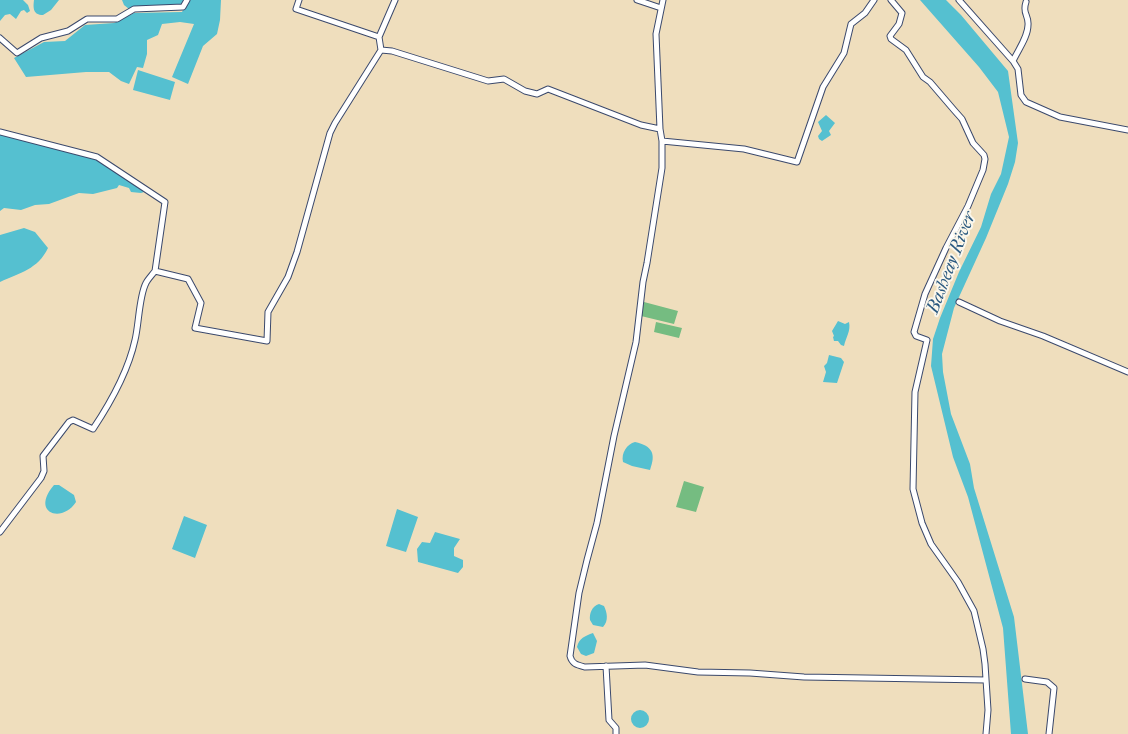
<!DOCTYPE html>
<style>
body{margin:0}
canvas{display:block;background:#efdebd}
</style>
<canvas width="1128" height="734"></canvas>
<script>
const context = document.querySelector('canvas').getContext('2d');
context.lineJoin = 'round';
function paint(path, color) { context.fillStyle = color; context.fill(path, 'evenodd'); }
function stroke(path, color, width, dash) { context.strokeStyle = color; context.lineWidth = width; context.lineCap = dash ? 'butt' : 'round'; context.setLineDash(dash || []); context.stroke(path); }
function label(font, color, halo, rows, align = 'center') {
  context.font = font + ' "IM FELL French Canon",serif'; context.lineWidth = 4; context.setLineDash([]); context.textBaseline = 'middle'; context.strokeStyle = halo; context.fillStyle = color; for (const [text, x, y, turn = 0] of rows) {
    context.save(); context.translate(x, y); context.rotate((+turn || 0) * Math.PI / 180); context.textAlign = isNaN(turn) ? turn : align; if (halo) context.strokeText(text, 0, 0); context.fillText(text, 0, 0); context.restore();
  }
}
paint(new Path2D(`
 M 644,302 L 678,311 L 674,324 L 641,316 Z
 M 656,322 L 682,328 L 679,338 L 654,332 Z
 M 684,481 L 704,487 L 696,512 L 676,507 Z`), '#75bc81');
paint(new Path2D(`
 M 0,0 L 23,0 L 28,5 L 30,11 L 27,13 L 24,10 L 21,11 L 16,19 L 10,14 L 5,15 L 0,21 Z
 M 34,0 L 59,0 L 51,10 L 43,15 C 33,15 33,8 34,0 Z
 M 122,0 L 184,0 L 179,7 L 129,9 L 124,5 Z
 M 188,0 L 221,0 L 220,20 L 217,34 L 203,46 L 188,84 L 172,77 L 194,24 L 180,22 L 162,24 L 158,35 L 147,40 L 147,54 L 143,68 L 137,67 L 129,84 L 121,81 L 109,72 L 86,72 L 26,77 L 14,58 L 44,42 L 65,41 L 85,25 L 114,23 L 134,13 L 182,12 Z
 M 920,0 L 946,0 L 961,15 L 1008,71 L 1018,143 L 1015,162 L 1008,184 L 986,238 L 954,308 L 942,354 L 943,372 L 951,414 L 970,464 L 974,488 L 1014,617 L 1028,734 L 1011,734 L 1003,628 L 968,497 L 953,457 L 931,366 L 933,339 L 940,318 L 959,272 L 981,227 L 991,194 L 1001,174 L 1009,137 L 998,92 L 979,67 Z
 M 138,70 L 175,82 L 170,100 L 133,90 Z
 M 826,115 L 835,123 L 829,131 L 831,135 L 822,141 L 819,139 L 818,136 L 822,131 L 818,122 Z
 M 0,133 L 95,157 L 142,188 L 144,192 L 141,193 L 131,192 L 129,188 L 119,185 L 117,188 L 93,194 L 79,193 L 49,204 L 35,205 L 21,210 L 4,208 L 0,211 Z
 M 24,228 L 35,232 L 48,248 C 38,269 20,273 0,282 L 0,235 Z
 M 838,321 L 845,324 L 849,322 C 851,331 846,337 844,346 L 841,345 L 838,341 L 834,341 L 833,337 L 834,336 L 832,331 Z
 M 829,355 L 841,358 L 844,362 L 837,383 L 823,382 L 826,372 L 824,366 L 827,363 Z
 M 635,442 C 653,446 656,454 650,470 L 632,466 L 623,462 C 621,453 627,444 635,442 Z
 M 54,485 L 59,485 L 74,495 L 76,502 C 62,524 30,513 54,485 Z
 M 397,509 L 418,517 L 406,552 L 386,546 Z
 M 184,516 L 207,525 L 195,558 L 172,549 Z
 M 435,532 L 460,539 L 454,548 L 454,556 L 463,560 L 463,567 L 458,573 L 418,562 L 417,549 L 422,542 L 430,543 Z
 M 599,604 L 604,606 C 607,612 609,621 603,627 L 593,625 L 590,620 C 589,614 592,606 599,604 Z
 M 593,633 L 597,641 L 594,653 L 586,656 L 581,654 L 577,647 C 579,638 585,636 593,633 Z
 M631 719a9 9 0 1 1 18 0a9 9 0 1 1-18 0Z`), '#55c0d0');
const street = new Path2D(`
 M 299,0 L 296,9 L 379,37 L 381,50 L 392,51 L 488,81 L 504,79 L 525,91 L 537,94 L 548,89 L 641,125 L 660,129 L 662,141 L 744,149 L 797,162 L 823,87 L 844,53 L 851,24 L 865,13 L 874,0
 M 637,0 L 661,8
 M 891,0 L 902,13 L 899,24 L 890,36 L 891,39 L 906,50 L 923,77 L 930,82 L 954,110 L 962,119 L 973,143 L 984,155 L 985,159 L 983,170 L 968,206 L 946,248 L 925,294 L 914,332 L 916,336 L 927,340 L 915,392 L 913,489 L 922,523 L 931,544 L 958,582 L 974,611 L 983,649 L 985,664 L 988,710 L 986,734
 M 959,0 L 1013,61 L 1018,69 L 1021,95 L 1026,102 L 1060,117 L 1128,130
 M 379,37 L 395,0
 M 0,38 L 17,53 L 41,38 L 68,31 L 87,19 L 117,19 L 134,9 L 183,7 L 187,0
 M 1013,61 C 1018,50 1028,37 1028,25 C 1029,15 1022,14 1026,2
 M 660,129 L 656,34 L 663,0
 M 0,132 L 97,157 L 165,202 L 155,271 L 188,279 L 201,303 L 195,328 L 267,341 L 268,312 L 288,277 L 297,252 L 330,133 L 335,123 L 381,50
 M 662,141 L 662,168 L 647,263 L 643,282 L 636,342 L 614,436 L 597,523 L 587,560 L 579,593 L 570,656 C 572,664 577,665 585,667 L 645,665 L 698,672 L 750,673 L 804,677 L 986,680
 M 959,302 L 1000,321 L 1043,336 L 1128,372
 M 0,532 L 41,478 L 44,471 L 43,456 L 69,422 L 73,420 L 93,429 C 111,402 128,372 135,340 C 139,324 139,296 146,283 C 148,279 152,275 155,271
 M 606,666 L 609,720 L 616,728 L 616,734
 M 1025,679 L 1047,682 L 1054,688 L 1049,734`);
stroke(street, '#3b496c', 7);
stroke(street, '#fff', 5);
label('italic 18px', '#2c5a80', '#fbf7ec', [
 ["Basheay River",952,263,-69]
]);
</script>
